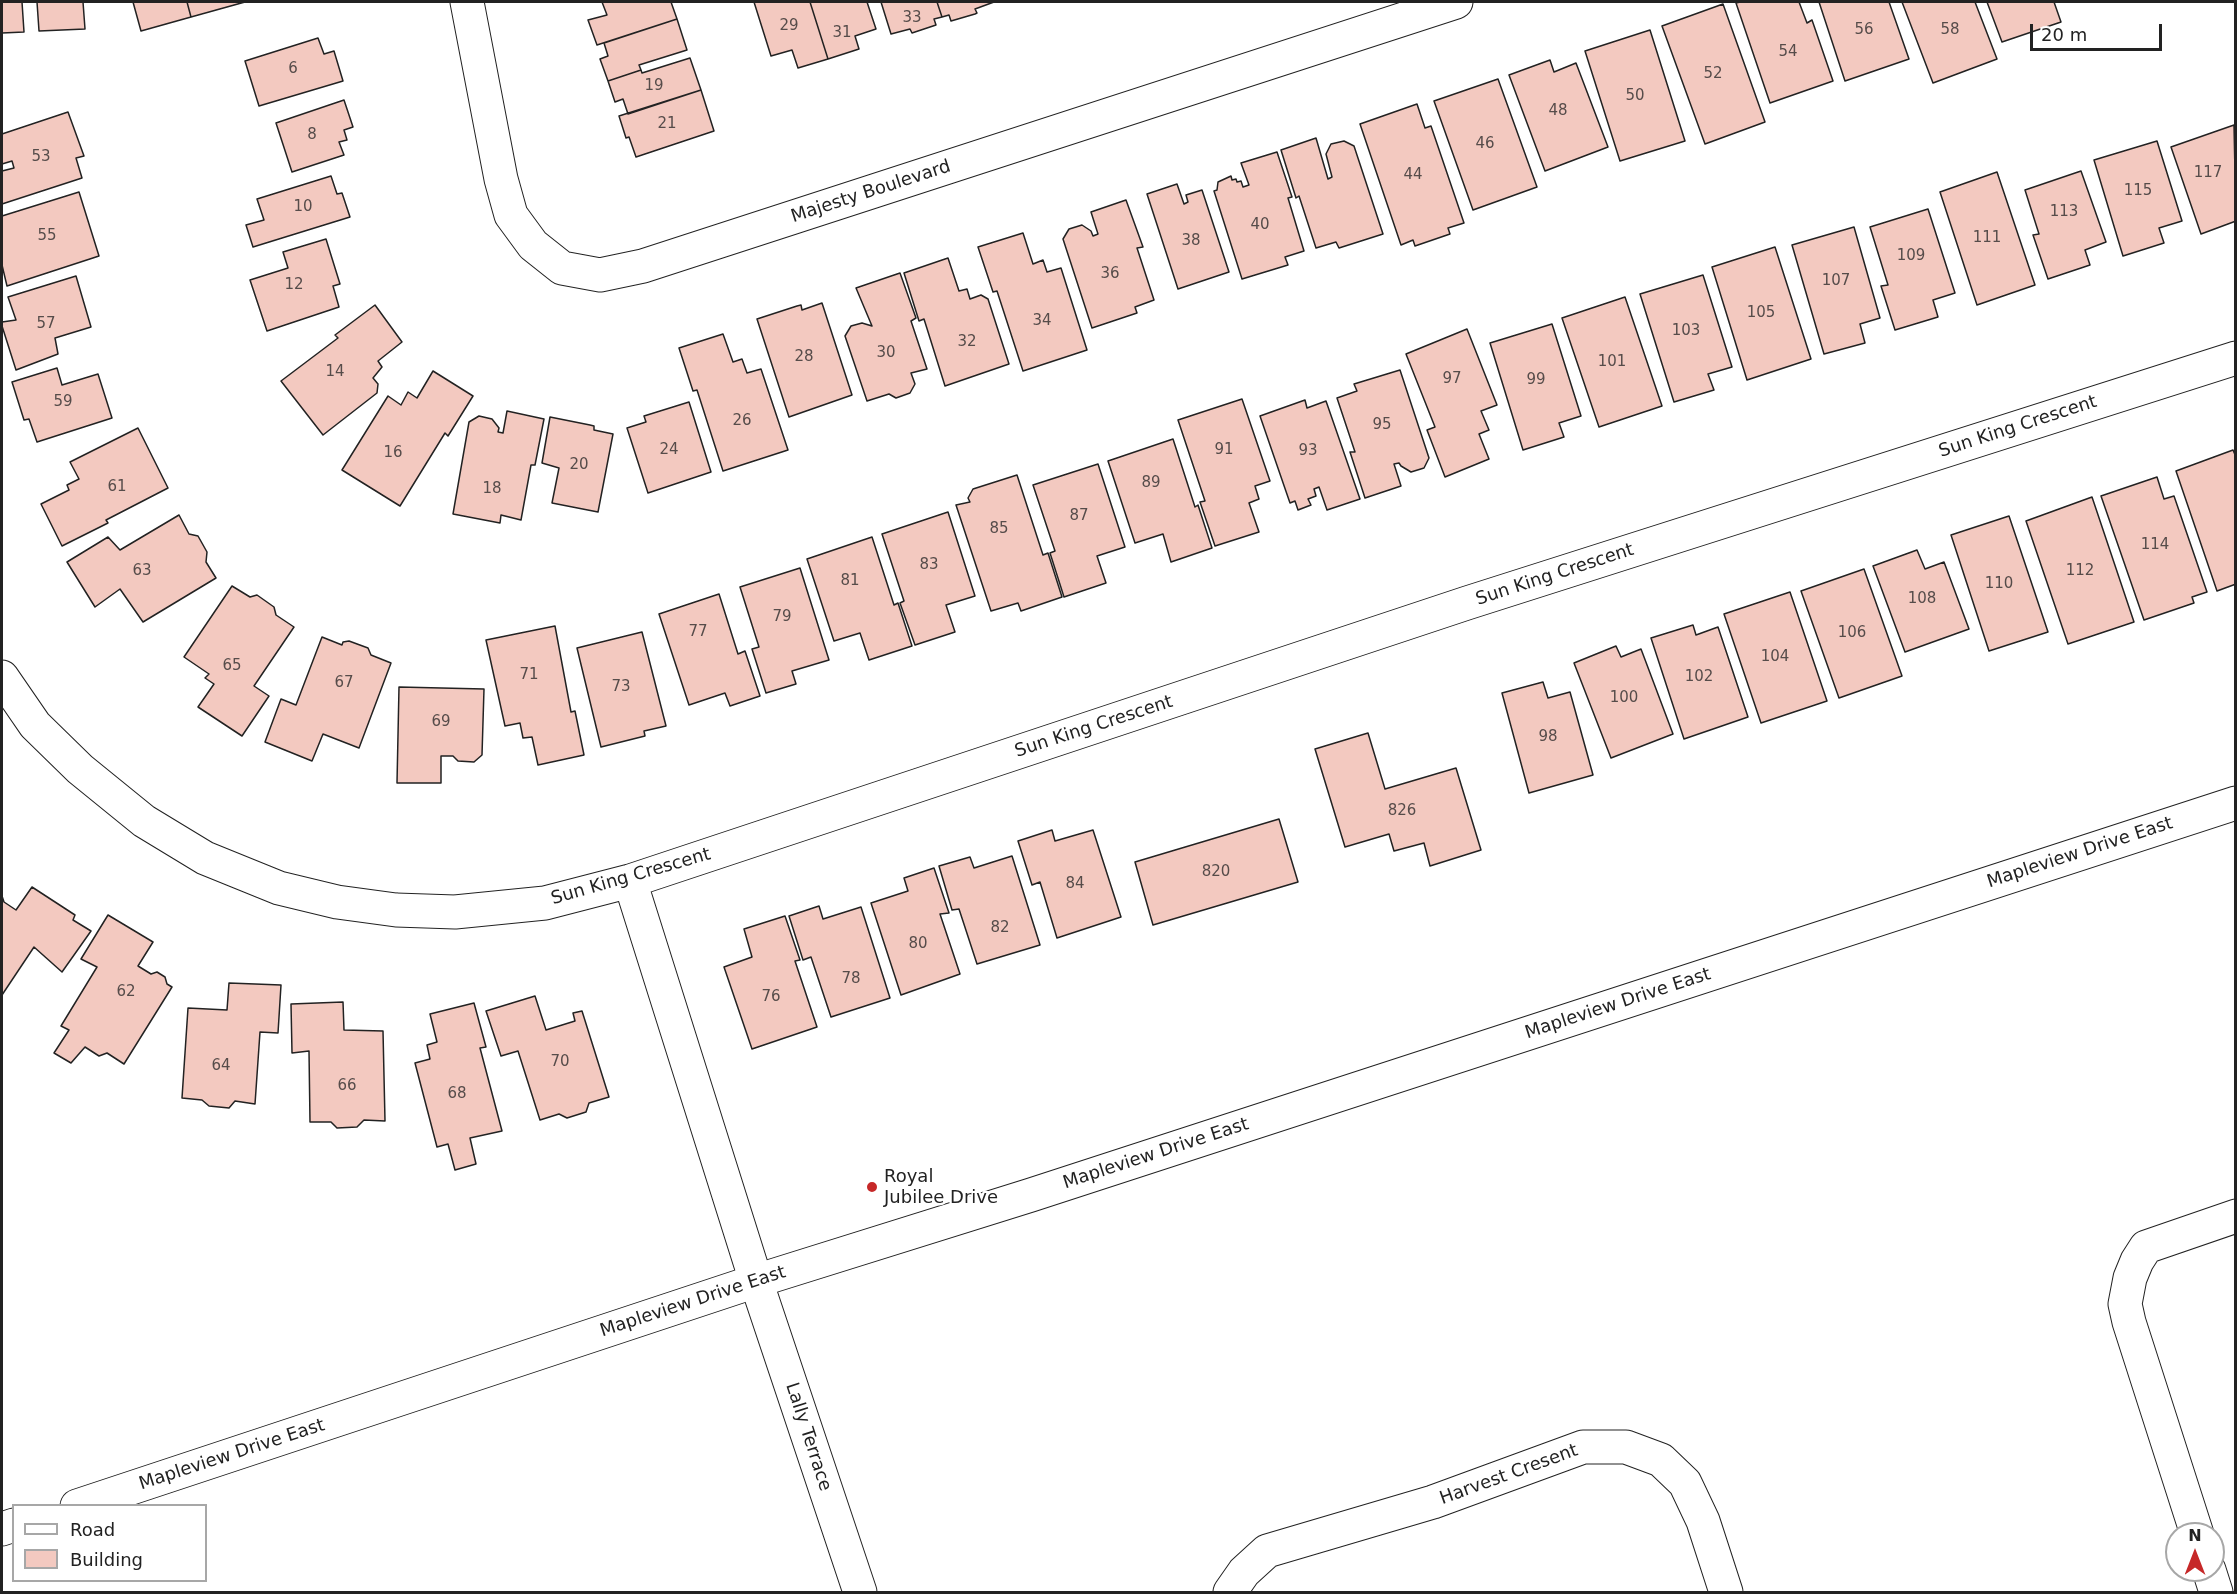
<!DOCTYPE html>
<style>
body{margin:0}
#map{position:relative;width:2237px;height:1594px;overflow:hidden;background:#fff;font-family:"DejaVu Sans",sans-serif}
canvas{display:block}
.frame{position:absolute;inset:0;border:3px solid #222;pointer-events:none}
.legend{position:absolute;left:12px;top:1504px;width:195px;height:78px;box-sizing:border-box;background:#fff;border:2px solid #a7a7a7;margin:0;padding:8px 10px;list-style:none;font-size:18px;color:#222}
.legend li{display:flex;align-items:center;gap:12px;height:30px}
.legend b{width:30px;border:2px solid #a7a7a7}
.north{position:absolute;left:2165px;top:1522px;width:60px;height:60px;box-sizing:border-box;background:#fff;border:2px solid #a7a7a7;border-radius:50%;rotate:0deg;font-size:16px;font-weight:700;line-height:24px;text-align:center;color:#222}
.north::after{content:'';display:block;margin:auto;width:21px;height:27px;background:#c62828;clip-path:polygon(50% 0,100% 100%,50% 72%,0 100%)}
.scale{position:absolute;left:2030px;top:24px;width:132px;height:27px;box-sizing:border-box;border:3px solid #222;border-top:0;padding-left:8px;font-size:18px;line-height:21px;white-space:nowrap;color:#222;-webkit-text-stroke:4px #fff;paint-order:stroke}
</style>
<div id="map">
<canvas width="2237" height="1594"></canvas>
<div class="frame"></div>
<ul class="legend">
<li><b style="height:8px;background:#fff"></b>Road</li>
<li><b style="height:16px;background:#f3c9c0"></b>Building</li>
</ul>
<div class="north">N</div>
<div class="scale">20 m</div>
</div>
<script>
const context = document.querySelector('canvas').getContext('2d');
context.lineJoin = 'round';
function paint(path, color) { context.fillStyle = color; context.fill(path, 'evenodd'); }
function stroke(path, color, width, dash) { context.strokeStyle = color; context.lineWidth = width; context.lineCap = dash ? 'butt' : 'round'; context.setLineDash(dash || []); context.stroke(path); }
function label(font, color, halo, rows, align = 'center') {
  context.font = font + ' "DejaVu Sans",sans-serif'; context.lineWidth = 4.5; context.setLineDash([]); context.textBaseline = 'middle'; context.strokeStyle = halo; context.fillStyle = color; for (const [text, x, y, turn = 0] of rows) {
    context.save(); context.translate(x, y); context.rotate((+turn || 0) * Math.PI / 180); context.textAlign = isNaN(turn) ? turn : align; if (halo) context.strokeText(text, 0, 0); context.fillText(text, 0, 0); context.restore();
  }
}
const building = new Path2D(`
 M 2,2 L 22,2 L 24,32 L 2,33 Z
 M 37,2 L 83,2 L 85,29 L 39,31 Z
 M 133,2 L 187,2 L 191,17 L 141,31 Z
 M 187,2 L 245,2 L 191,17 Z
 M 602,2 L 671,2 L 677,19 L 597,45 L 588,20 L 607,15 Z
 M 754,2 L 810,2 L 828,59 L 798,68 L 792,50 L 771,56 Z
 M 810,2 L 867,2 L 876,29 L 855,36 L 859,49 L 828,59 Z
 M 881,2 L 937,2 L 942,17 L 934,19 L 936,25 L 912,33 L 910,29 L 891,34 Z
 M 937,2 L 994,2 L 975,9 L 977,13 L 975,14 L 951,21 L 949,15 L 942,17 Z
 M 1740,2 L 1799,2 L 1807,23 L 1812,20 L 1833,81 L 1770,103 L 1736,3 Z
 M 1819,2 L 1889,2 L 1909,59 L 1845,81 Z
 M 1902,2 L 1975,2 L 1997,59 L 1933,83 Z
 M 1987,2 L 2054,2 L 2061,22 L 2002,42 Z
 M 1723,4 L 1765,122 L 1705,144 L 1662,26 Z
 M 677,19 L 687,50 L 639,65 L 641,70 L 608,81 L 600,59 L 608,56 L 604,43 Z
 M 1650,30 L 1685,141 L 1620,161 L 1585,51 Z
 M 318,38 L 324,54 L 334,51 L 343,81 L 259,106 L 245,61 Z
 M 690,58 L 701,90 L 628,114 L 623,99 L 615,102 L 608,81 L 641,70 L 642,73 Z
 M 1550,60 L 1554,72 L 1576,63 L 1608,147 L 1545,171 L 1509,75 Z
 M 1498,79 L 1537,187 L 1473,210 L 1434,101 Z
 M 701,90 L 714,131 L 636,157 L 629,137 L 626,138 L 619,116 Z
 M 344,100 L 353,127 L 344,130 L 347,140 L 339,142 L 344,155 L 292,172 L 276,123 Z
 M 1417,104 L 1425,128 L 1431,126 L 1464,223 L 1448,228 L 1450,234 L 1415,246 L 1413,240 L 1401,245 L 1360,124 Z
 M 68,112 L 84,156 L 76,158 L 82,178 L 2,204 L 2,171 L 14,168 L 12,161 L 2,164 L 2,134 Z
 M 2234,125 L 2236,221 L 2201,234 L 2171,147 Z
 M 1316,138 L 1328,179 L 1332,177 L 1326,154 L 1331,144 L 1344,141 L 1354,146 L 1383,234 L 1339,248 L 1336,242 L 1316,248 L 1299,196 L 1296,198 L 1281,150 Z
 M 2157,141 L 2182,221 L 2159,228 L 2164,243 L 2123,256 L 2094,160 Z
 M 1277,152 L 1292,197 L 1288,198 L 1304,251 L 1285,257 L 1288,265 L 1242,279 L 1214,191 L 1217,190 L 1218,182 L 1231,176 L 1232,180 L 1236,179 L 1237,182 L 1241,181 L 1243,187 L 1249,185 L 1241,163 Z
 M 2081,171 L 2106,242 L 2085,250 L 2090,265 L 2048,279 L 2033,235 L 2039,234 L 2025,190 Z
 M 1997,172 L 2035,285 L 1977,305 L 1940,192 Z
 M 331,176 L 337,194 L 342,193 L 350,217 L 253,247 L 246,225 L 264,220 L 257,199 Z
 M 1177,184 L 1184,204 L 1188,202 L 1186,195 L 1202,190 L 1229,272 L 1178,289 L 1147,194 Z
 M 79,192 L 99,256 L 7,286 L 2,265 L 2,216 Z
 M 1126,200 L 1143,247 L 1137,248 L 1154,300 L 1135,307 L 1137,313 L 1092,328 L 1063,239 L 1069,229 L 1082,225 L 1091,231 L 1093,236 L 1098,234 L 1091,212 Z
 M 1928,209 L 1955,293 L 1933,300 L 1938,317 L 1895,330 L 1881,286 L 1888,285 L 1870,227 Z
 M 1854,227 L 1880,318 L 1860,324 L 1865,343 L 1824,354 L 1792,245 Z
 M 1023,233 L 1033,264 L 1043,260 L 1047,272 L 1061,268 L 1087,350 L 1023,371 L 997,291 L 993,292 L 978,247 Z
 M 326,239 L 340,284 L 333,286 L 339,307 L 267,331 L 250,280 L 288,268 L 283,252 Z
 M 1775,247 L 1811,359 L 1747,380 L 1712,267 Z
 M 948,258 L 959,291 L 967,289 L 970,299 L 981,295 L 988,299 L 1009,364 L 945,386 L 924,319 L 919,321 L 904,273 Z
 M 900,273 L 916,318 L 911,321 L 927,369 L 911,373 L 915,384 L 910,393 L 896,398 L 889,394 L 867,401 L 845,336 L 851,326 L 862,323 L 872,326 L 856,288 Z
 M 1703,275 L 1732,367 L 1708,374 L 1714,390 L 1674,402 L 1640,294 Z
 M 76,276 L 91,327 L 55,338 L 58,354 L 16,370 L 2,326 L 2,322 L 16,320 L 8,297 Z
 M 1625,297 L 1662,406 L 1599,427 L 1562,318 Z
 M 822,303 L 852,395 L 789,417 L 757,319 L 797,306 L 801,305 L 802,310 Z
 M 375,305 L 402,342 L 378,361 L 382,367 L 373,378 L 378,384 L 377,393 L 323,435 L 281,381 L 338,338 L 335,335 Z
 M 1552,324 L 1581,416 L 1559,423 L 1564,437 L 1523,450 L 1490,343 Z
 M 1467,329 L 1497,405 L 1481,411 L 1489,430 L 1479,434 L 1489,459 L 1445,477 L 1427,430 L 1435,427 L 1406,354 Z
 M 723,334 L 733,362 L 742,359 L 747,373 L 761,369 L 788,450 L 723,471 L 697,390 L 693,391 L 679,348 Z
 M 57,368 L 62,385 L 98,374 L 112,418 L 37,442 L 29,419 L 24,420 L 12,382 Z
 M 1400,370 L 1429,458 L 1424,468 L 1411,472 L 1401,466 L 1399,463 L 1394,464 L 1401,486 L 1365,498 L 1350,452 L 1355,452 L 1337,398 L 1357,391 L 1354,384 Z
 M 433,371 L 473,396 L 448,436 L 445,433 L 400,506 L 342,470 L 388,396 L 401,405 L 408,392 L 417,398 Z
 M 1242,399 L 1270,481 L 1255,486 L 1259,499 L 1249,503 L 1259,532 L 1215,546 L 1200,502 L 1205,501 L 1178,420 Z
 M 1305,400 L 1307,408 L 1326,401 L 1360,499 L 1327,510 L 1319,487 L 1314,489 L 1316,496 L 1308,499 L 1311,505 L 1298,510 L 1295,501 L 1290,503 L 1260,416 Z
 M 689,402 L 711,472 L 648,493 L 627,428 L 646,422 L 644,416 Z
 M 507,411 L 544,419 L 535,465 L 531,465 L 521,520 L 501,515 L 500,523 L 453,514 L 469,422 L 479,416 L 492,419 L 499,428 L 498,432 L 503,433 Z
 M 550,417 L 590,425 L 594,426 L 594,430 L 613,434 L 598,512 L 552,503 L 559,468 L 542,463 Z
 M 138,428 L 168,488 L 106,520 L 108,523 L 62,546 L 41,504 L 69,490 L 67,485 L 79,479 L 70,462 Z
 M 1173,439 L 1195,507 L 1198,505 L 1212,548 L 1171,562 L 1163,534 L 1135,543 L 1108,461 Z
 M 2233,450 L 2236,457 L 2236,584 L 2217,591 L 2176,471 Z
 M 1098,464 L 1125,547 L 1097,556 L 1106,583 L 1064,597 L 1050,553 L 1055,551 L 1033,485 Z
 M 1017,475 L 1043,555 L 1048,553 L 1062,597 L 1021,611 L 1018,603 L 991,611 L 956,505 L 970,502 L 968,498 L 973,489 Z
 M 2157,477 L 2164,499 L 2174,496 L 2207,592 L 2192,597 L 2194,603 L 2144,620 L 2101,496 Z
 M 2092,497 L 2134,622 L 2068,644 L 2026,521 Z
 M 948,512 L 975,596 L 946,605 L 955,632 L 915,645 L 900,603 L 904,601 L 882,534 Z
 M 179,515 L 189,534 L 198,536 L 207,552 L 206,562 L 216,578 L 143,622 L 120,589 L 95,607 L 67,562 L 108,537 L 120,550 Z
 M 2009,516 L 2048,632 L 1989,651 L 1951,535 Z
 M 872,537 L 894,605 L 898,603 L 912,646 L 869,660 L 860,633 L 834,641 L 807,559 Z
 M 1917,550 L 1925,569 L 1944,562 L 1969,629 L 1905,652 L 1873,566 Z
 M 800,568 L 829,660 L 792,671 L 796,684 L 766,693 L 752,649 L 759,647 L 740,587 Z
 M 1864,569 L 1902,676 L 1839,698 L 1801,591 Z
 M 232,586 L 250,597 L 257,595 L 274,607 L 276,615 L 294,627 L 254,686 L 269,696 L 242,736 L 198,707 L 214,684 L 205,678 L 209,674 L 184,657 Z
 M 1790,592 L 1827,701 L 1761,723 L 1724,614 Z
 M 719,594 L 738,654 L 745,651 L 760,696 L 730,706 L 725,693 L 689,705 L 659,614 Z
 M 1693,625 L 1696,635 L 1718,627 L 1748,717 L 1684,739 L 1651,638 Z
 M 555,626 L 571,712 L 575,711 L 584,755 L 538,765 L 532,737 L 523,738 L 520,723 L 505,726 L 486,640 Z
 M 642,632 L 666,726 L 644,731 L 645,736 L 601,747 L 577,648 Z
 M 322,637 L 342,645 L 343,642 L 349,641 L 368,648 L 371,655 L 391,663 L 359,748 L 323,734 L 312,761 L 265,742 L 281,699 L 296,705 Z
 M 1616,646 L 1621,657 L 1641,649 L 1673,734 L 1611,758 L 1574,663 Z
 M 1543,682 L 1548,698 L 1570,692 L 1593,775 L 1529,793 L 1502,693 Z
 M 399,687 L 484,689 L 482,755 L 474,762 L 458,761 L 453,756 L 441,756 L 441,783 L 397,783 Z
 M 1368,733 L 1385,789 L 1456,768 L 1481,850 L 1430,866 L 1424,843 L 1394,851 L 1389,834 L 1345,847 L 1315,749 Z
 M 1279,819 L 1298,882 L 1153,925 L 1135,862 Z
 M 1052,830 L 1055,841 L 1093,830 L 1121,917 L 1057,938 L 1040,882 L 1032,885 L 1018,841 Z
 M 1012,856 L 1040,945 L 977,964 L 959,909 L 952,910 L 939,866 L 970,857 L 974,868 Z
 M 934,868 L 949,913 L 940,914 L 960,974 L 901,995 L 871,903 L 908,891 L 904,878 Z
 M 32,887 L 75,915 L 73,920 L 91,931 L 62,972 L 34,947 L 2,995 L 2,896 L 4,902 L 16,910 Z
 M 819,906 L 823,919 L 861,907 L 890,998 L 831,1017 L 811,957 L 803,960 L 789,916 Z
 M 108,915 L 153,942 L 138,966 L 151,974 L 157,972 L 165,977 L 167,984 L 172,987 L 124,1064 L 107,1053 L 99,1056 L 85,1047 L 71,1063 L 54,1053 L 69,1030 L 61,1026 L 97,967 L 81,959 Z
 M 785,916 L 800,960 L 795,961 L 817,1027 L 752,1049 L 724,967 L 752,957 L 744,929 Z
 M 229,983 L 281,985 L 278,1033 L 260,1032 L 255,1104 L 235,1101 L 229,1108 L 209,1106 L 202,1100 L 182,1098 L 188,1008 L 227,1010 Z
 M 535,996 L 546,1030 L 575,1021 L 573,1013 L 582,1011 L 609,1097 L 589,1103 L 586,1112 L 567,1118 L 559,1114 L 540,1120 L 518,1051 L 501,1056 L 486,1011 Z
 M 343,1002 L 344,1030 L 383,1031 L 385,1121 L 364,1120 L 357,1127 L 337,1128 L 331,1122 L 310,1122 L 309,1051 L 292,1053 L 291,1004 Z
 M 474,1003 L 486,1047 L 480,1048 L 502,1131 L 470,1138 L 476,1164 L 455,1170 L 448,1144 L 437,1147 L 415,1063 L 430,1059 L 427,1045 L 437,1042 L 430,1014 Z`);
paint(building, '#f3c9c0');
stroke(building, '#222', 1.5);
const street = new Path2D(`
 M 467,2 L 501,179 L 511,215 L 533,245 L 562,268 L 600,275 L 643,266 L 1456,2
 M 2,677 L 35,725 L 80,769 L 144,821 L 205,858 L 279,888 L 337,902 L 396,910 L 455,912 L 545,903 L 630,881 L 1467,603 L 2236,358
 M 630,881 L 756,1281 L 860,1592
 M 2197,1534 L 2129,1322 L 2125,1304 L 2130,1278 L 2137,1261 L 2146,1247 L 2236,1216
 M 2209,1570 L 2216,1592
 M 1230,1592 L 1244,1572 L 1267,1551 L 1433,1502 L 1583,1447 L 1626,1447 L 1661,1460 L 1685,1483 L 1703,1521 L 1726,1592`);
const secondary = new Path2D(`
 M 77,1506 L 756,1281 L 1031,1195 L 2236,803
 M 2,1529 L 14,1525`);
stroke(street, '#222', 35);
stroke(secondary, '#222', 35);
stroke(street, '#fff', 33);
stroke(secondary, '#fff', 33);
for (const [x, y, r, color] of [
 [872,1187,6,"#c62828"]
]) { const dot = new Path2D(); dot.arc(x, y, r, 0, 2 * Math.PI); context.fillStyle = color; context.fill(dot); stroke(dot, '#fff', 2); }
label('15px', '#564c4a', null, [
 ["33",912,18],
 ["29",789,26],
 ["56",1864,30],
 ["58",1950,30],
 ["31",842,33],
 ["54",1788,52],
 ["6",293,69],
 ["52",1713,74],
 ["19",654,86],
 ["50",1635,96],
 ["48",1558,111],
 ["21",667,124],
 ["8",312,135],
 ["46",1485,144],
 ["53",41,157],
 ["117",2208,173],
 ["44",1413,175],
 ["115",2138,191],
 ["10",303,207],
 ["113",2064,212],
 ["40",1260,225],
 ["55",47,236],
 ["111",1987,238],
 ["38",1191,241],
 ["109",1911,256],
 ["36",1110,274],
 ["107",1836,281],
 ["12",294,285],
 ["105",1761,313],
 ["34",1042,321],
 ["57",46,324],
 ["103",1686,331],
 ["32",967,342],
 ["30",886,353],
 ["28",804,357],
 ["101",1612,362],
 ["14",335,372],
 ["97",1452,379],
 ["99",1536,380],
 ["59",63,402],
 ["26",742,421],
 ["95",1382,425],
 ["24",669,450],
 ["91",1224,450],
 ["93",1308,451],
 ["16",393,453],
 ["20",579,465],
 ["89",1151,483],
 ["61",117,487],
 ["18",492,489],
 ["87",1079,516],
 ["85",999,529],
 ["114",2155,545],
 ["83",929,565],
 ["63",142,571],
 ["112",2080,571],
 ["81",850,581],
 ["110",1999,584],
 ["108",1922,599],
 ["79",782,617],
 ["77",698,632],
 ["106",1852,633],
 ["104",1775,657],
 ["65",232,666],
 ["71",529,675],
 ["102",1699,677],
 ["67",344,683],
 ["73",621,687],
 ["100",1624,698],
 ["69",441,722],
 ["98",1548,737],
 ["826",1402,811],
 ["820",1216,872],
 ["84",1075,884],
 ["82",1000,928],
 ["80",918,944],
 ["78",851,979],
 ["62",126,992],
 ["76",771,997],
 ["70",560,1062],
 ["64",221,1066],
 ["66",347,1086],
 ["68",457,1094]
]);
label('18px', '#222', '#fff', [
 ["Majesty Boulevard",871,192,-18],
 ["Sun King Crescent",2018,427,-18],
 ["Sun King Crescent",1555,575,-18],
 ["Sun King Crescent",1094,727,-18],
 ["Mapleview Drive East",2080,853,-18],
 ["Sun King Crescent",631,877,-16],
 ["Mapleview Drive East",1618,1004,-18],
 ["Mapleview Drive East",1156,1154,-18],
 ["Mapleview Drive East",693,1302,-18],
 ["Lally Terrace",808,1437,72],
 ["Mapleview Drive East",232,1455,-18],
 ["Harvest Cresent",1509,1475,-20]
]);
label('18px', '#222', '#fff', [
 ["Royal",884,1177],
 ["Jubilee Drive",884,1198]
], 'left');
</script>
